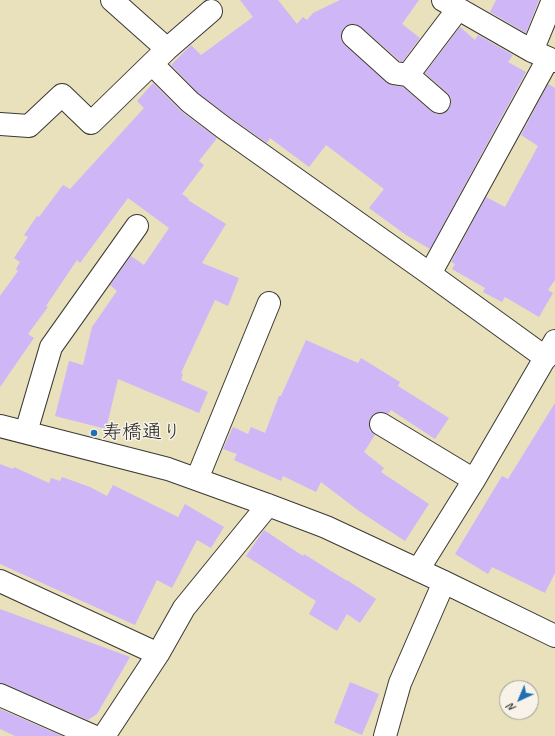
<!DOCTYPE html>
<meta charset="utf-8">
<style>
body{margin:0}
#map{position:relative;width:555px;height:736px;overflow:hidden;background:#e9e0bc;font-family:Caveat,sans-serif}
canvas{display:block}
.north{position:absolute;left:499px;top:680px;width:40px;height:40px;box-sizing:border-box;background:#f7f3e8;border:1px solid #9f9d96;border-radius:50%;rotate:224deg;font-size:11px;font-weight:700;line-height:16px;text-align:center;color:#1c1c1c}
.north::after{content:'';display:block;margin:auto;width:14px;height:18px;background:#1f6fb2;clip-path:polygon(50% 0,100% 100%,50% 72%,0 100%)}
</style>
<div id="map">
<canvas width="555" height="736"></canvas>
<div class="north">N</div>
</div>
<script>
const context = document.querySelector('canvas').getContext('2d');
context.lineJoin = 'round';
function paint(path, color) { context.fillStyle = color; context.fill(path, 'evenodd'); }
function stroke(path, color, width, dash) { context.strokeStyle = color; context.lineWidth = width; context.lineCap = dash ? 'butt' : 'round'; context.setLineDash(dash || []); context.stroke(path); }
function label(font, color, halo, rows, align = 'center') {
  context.font = font + ' Caveat,"Klee One",sans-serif'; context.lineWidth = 3; context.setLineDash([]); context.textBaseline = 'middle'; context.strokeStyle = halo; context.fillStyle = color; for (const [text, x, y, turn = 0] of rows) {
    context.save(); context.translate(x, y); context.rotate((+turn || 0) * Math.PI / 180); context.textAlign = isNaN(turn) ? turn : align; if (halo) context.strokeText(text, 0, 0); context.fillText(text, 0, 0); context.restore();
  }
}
paint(new Path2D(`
 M 240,0 L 278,0 L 297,24 L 303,17 L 307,20 L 313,13 L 340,0 L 419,0 L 402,24 L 420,38 L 402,62 L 400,61 L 361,27 L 356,24 L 350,24 L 344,27 L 341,33 L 341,39 L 345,45 L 386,82 L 392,85 L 403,87 L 431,111 L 436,114 L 443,114 L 448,110 L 451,105 L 451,98 L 447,93 L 425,73 L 460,27 L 475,40 L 478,35 L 513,55 L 508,62 L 526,72 L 430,249 L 406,235 L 369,208 L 384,189 L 326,145 L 309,167 L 270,138 L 267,143 L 231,118 L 198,93 L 171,65 L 191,45 L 201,55 L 253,17 Z
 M 496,0 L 539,0 L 526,33 L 490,12 Z
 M 153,83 L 182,112 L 217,138 L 199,161 L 204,165 L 182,194 L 189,199 L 188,200 L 226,224 L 202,263 L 239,278 L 228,306 L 215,300 L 181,373 L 183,374 L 181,380 L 208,392 L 199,413 L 118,379 L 106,429 L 55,416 L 69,361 L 83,365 L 92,327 L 117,291 L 110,285 L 131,256 L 144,265 L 169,228 L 128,198 L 80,263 L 77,260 L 46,306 L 48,307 L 28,334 L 34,338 L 0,387 L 0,296 L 18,271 L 16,269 L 20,262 L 14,258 L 28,237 L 24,235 L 37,216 L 39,217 L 63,185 L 70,189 L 144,108 L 137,101 Z
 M 548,84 L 555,88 L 555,280 L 548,290 L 553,293 L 539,317 L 505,297 L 502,302 L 483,292 L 485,288 L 452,269 L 455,264 L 451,262 L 486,197 L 505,207 L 538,146 L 521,135 Z
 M 306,340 L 358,363 L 361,358 L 400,382 L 398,386 L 449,418 L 435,439 L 391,410 L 388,414 L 382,412 L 375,413 L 370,418 L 369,423 L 370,430 L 375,435 L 364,452 L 384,468 L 381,472 L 429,504 L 405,541 L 359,511 L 321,482 L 316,492 L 283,476 L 281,481 L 234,460 L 237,454 L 223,449 L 233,427 L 248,434 L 251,427 L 265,433 L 279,396 L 281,396 Z
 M 555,403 L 555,573 L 545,593 L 492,567 L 488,574 L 455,554 L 502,476 L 508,479 Z
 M 0,464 L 13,469 L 14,467 L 49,483 L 51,478 L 60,481 L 62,477 L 90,487 L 107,496 L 113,485 L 178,517 L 185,504 L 224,527 L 211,548 L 197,540 L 172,588 L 157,580 L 135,625 L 0,564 Z
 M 264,530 L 303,556 L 304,554 L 347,581 L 347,580 L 376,599 L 360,623 L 347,614 L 337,631 L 309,614 L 316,601 L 246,556 Z
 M 0,609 L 130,657 L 97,714 L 88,720 L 5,684 L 0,683 Z
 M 350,682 L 379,694 L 362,735 L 334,723 Z
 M 0,709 L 62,736 L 15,736 L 0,729 Z`), '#cfb6f7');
const minor = new Path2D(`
 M 112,0 L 167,49
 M 443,0 L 532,51 L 555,61
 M 353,36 L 394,73 L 408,75 L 439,102
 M 532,51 L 553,0
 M 152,64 L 190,102 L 224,128 L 430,274 L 546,358
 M 408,75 L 458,9
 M 0,124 L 29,126 L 62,95 L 91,123 L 167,49 L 211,11
 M 430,274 L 548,59
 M 381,424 L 474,480
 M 0,426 L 168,469 L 268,505 L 326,527 L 444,582 L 555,636
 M 26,432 L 51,347 L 137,226
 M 197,479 L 269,303
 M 418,570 L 474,480 L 555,341
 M 0,581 L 158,654
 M 0,695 L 93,736
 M 104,736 L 158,654 L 184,608 L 268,505
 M 385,736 L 400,683 L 444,582`);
stroke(minor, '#3b3934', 24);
stroke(minor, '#fff', 22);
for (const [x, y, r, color] of [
 [94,433,4,"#1f6fb2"]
]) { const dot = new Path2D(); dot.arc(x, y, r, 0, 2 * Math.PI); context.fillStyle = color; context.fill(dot); stroke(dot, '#f7f3e8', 1.5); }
label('20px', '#1c1c1c', '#f7f3e8', [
 ["寿橋通り",102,433]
], 'left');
</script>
